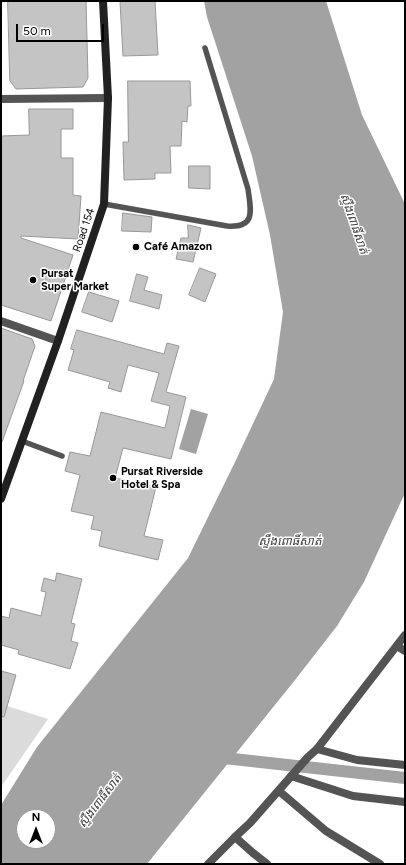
<!DOCTYPE html>
<meta charset="utf-8">
<style>
body{margin:0}
#map{position:relative;width:406px;height:865px;overflow:hidden;background:#fff;font-family:Figtree,sans-serif}
canvas{display:block}
.frame{position:absolute;inset:0;border:2px solid #000;pointer-events:none}
.north{position:absolute;left:16px;top:809px;width:40px;height:40px;box-sizing:border-box;background:#fff;border:1px solid #999;border-radius:50%;rotate:0deg;font-size:11px;font-weight:700;line-height:16px;text-align:center;color:#000}
.north::after{content:'';display:block;margin:auto;width:14px;height:18px;background:#000;clip-path:polygon(50% 0,100% 100%,50% 72%,0 100%)}
.scale{position:absolute;left:16px;top:24px;width:88px;height:18px;box-sizing:border-box;border:2px solid #000;border-top:0;padding-left:5px;font-size:12px;line-height:14px;white-space:nowrap;color:#000;-webkit-text-stroke:3px #fff;paint-order:stroke}
</style>
<div id="map">
<canvas width="406" height="865"></canvas>
<div class="frame"></div>
<div class="north">N</div>
<div class="scale">50 m</div>
</div>
<script>
const context = document.querySelector('canvas').getContext('2d');
context.lineJoin = 'round';
function paint(path, color) { context.fillStyle = color; context.fill(path, 'evenodd'); }
function stroke(path, color, width, dash) { context.strokeStyle = color; context.lineWidth = width; context.lineCap = dash ? 'butt' : 'round'; context.setLineDash(dash || []); context.stroke(path); }
function label(font, color, halo, rows, align = 'center') {
  context.font = font + ' Figtree,"Noto Sans Khmer",sans-serif'; context.lineWidth = 3; context.setLineDash([]); context.textBaseline = 'middle'; context.strokeStyle = halo; context.fillStyle = color; for (const [text, x, y, turn = 0] of rows) {
    context.save(); context.translate(x, y); context.rotate((+turn || 0) * Math.PI / 180); context.textAlign = isNaN(turn) ? turn : align; if (halo) context.strokeText(text, 0, 0); context.fillText(text, 0, 0); context.restore();
  }
}
paint(new Path2D(`
 M 1,704 L 48,719 L 1,787 Z`), '#dbdbdb');
paint(new Path2D(`
 M 204,1 L 326,1 L 362,115 L 405,204 L 405,493 L 364,582 L 337,626 L 295,680 L 147,864 L 1,864 L 1,805 L 37,747 L 188,558 L 235,462 L 274,379 L 283,312 L 270,235 L 252,156 L 207,17 ZM 24,817 L 48,817 L 48,841 L 24,841 Z
 M 191,409 L 208,414 L 196,454 L 179,449 Z`), '#a2a2a2');
stroke(new Path2D(`
 M 215,757 L 405,778`), '#a2a2a2', 12);
const building = new Path2D(`
 M 8,1 L 86,1 L 88,78 L 83,87 L 16,89 L 10,81 Z
 M 145,1 L 155,1 L 158,55 L 123,56 L 120,2 Z
 M 128,81 L 190,81 L 191,106 L 188,106 L 187,122 L 182,121 L 181,146 L 170,146 L 171,173 L 155,173 L 155,179 L 124,180 L 123,142 L 128,142 Z
 M 29,109 L 73,109 L 73,129 L 61,129 L 61,158 L 73,158 L 73,195 L 81,196 L 78,239 L 21,236 L 21,238 L 73,255 L 51,321 L 1,305 L 1,136 L 29,135 Z
 M 189,166 L 210,166 L 210,189 L 189,188 Z
 M 123,213 L 152,217 L 151,232 L 122,231 Z
 M 188,225 L 201,228 L 193,262 L 176,259 L 181,238 L 188,238 Z
 M 200,268 L 216,274 L 205,302 L 189,295 Z
 M 137,274 L 148,277 L 144,290 L 162,295 L 159,309 L 130,301 Z
 M 89,292 L 119,301 L 112,322 L 82,312 Z
 M 1,328 L 32,339 L 35,346 L 23,381 L 24,381 L 2,442 L 1,442 Z
 M 77,330 L 164,354 L 167,343 L 179,346 L 166,392 L 186,397 L 171,459 L 123,448 L 115,478 L 156,487 L 144,536 L 163,540 L 158,560 L 99,546 L 102,531 L 91,529 L 94,516 L 71,511 L 80,475 L 65,471 L 70,452 L 90,456 L 101,412 L 165,428 L 170,406 L 151,401 L 159,373 L 128,365 L 121,392 L 108,388 L 110,382 L 68,370 L 74,350 L 71,349 Z
 M 57,573 L 82,579 L 71,623 L 75,624 L 71,641 L 78,643 L 70,669 L 18,654 L 19,650 L 1,645 L 1,616 L 9,618 L 11,608 L 41,616 L 46,592 L 41,591 L 44,578 L 55,581 Z
 M 1,671 L 16,675 L 4,717 L 1,716 Z`);
paint(building, '#c4c4c4');
stroke(building, '#989898', 1);
stroke(new Path2D(`
 M 104,204 L 227,226 C 256,228 251,211 248,189 L 205,48
 M 22,441 L 62,456`), '#545454', 5.5);
stroke(new Path2D(`
 M 1,99 L 108,98
 M 1,321 L 58,341
 M 397,646 L 405,651
 M 317,749 L 357,760 L 405,765
 M 291,776 L 353,796 L 405,802
 M 279,791 L 326,831 L 380,864
 M 235,837 L 253,853 L 267,864`), '#545454', 8);
stroke(new Path2D(`
 M 208,864 L 235,837 L 250,823 L 308,757 L 317,749 L 405,635`), '#545454', 8);
stroke(new Path2D(`
 M 1,499 L 58,341 L 104,204 L 108,98 L 103,1`), '#212121', 8);
for (const [x, y, r, color] of [
 [136,247,4,"#000"],
 [33,280,4,"#000"],
 [113,478,4,"#000"]
]) { const dot = new Path2D(); dot.arc(x, y, r, 0, 2 * Math.PI); context.fillStyle = color; context.fill(dot); stroke(dot, '#fff', 1.5); }
label('11px', '#000', '#fff', [
 ["Road 154",84,230,-71]
]);
label('bold 11px', '#000', '#fff', [
 ["Café Amazon",144,247],
 ["Pursat",41,274],
 ["Super Market",41,287],
 ["Pursat Riverside",121,472],
 ["Hotel & Spa",121,485]
], 'left');
label('italic 12px', '#434343', '#fff', [
 ["ស្ទឹងពោធិ៍សាត់",354,224,71],
 ["ស្ទឹងពោធិ៍សាត់",290,541],
 ["ស្ទឹងពោធិ៍សាត់",100,801,-53]
]);
</script>
